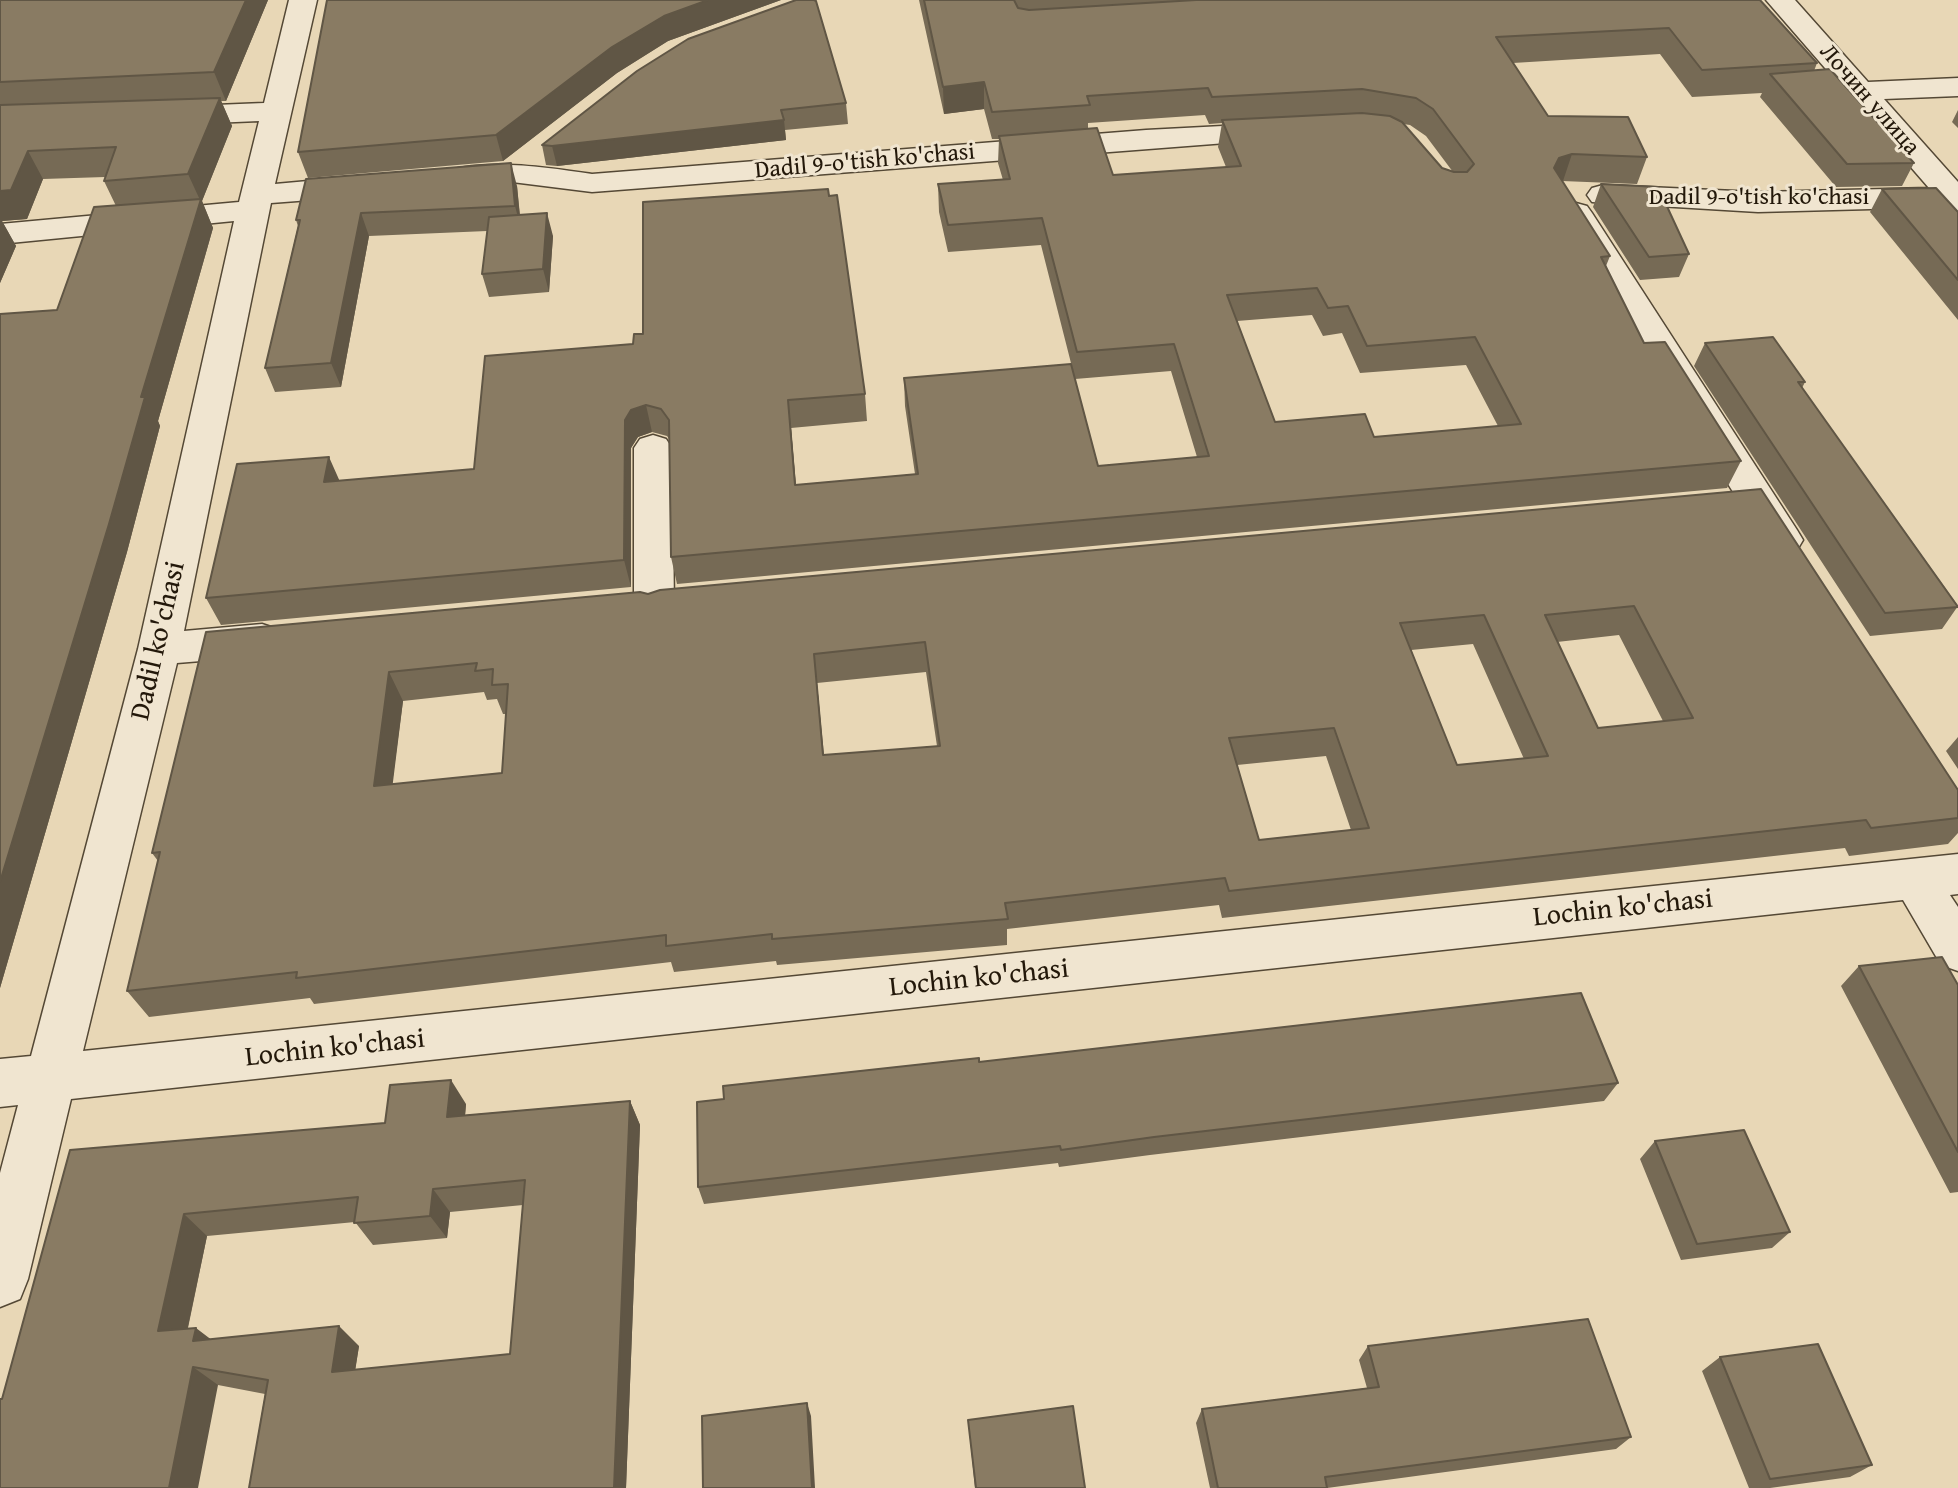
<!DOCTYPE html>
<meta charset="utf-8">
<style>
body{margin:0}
canvas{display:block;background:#e8d7b6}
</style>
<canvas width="1958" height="1488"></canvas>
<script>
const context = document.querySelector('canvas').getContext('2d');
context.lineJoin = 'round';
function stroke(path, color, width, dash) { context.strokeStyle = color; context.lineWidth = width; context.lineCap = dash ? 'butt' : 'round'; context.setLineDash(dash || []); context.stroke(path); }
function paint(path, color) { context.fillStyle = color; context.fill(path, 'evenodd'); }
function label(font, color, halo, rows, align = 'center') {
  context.font = font + ' "Gentium Book Plus",serif'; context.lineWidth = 6; context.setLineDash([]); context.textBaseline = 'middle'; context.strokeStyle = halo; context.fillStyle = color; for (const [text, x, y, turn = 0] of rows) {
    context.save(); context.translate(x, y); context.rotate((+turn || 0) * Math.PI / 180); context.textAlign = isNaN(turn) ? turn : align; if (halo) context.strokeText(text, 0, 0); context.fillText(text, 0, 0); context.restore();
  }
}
const minor = new Path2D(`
 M 289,0 L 317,0 L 275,184 L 363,176 L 374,179 L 379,186 L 374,193 L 363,196 L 271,203 L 184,631 L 262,624 L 277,629 L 283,640 L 277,651 L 262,656 L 177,663 L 83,1051 L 1958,854 L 1958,894 L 1950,895 L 1958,907 L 1958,971 L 1941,965 L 1903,900 L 71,1099 L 28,1279 L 20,1299 L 0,1307 L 0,1173 L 18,1105 L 0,1107 L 0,1059 L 31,1056 L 138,649 L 234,221 L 0,244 L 0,224 L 239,202 L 259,121 L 166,125 L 155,122 L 151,116 L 155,110 L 166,107 L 264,103 Z
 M 1766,0 L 1795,0 L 1868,82 L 1958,78 L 1958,96 L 1884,99 L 1958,182 L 1958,211 L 1946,207 L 1758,212 L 1592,202 L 1587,195 L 1592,188 L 1603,185 L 1758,192 L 1929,188 Z
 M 1280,123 L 1291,126 L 1295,132 L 1291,138 L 592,192 L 512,182 L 456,187 L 445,185 L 440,178 L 445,171 C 494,159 543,167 592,174 L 1146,130 Z
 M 1576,203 L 1587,206 L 1592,213 L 1797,530 L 1803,540 L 1797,550 L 1783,554 L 1769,550 L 1560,213 L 1565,206 Z
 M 653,435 L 666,439 L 672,448 L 674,606 L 668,617 L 654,621 L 640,617 L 634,606 L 634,448 L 640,439 Z`);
stroke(minor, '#544835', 3);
paint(minor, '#f0e5d0');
paint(new Path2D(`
 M 0,0 L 268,0 L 226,101 L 221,101 L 232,126 L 202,201 L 213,228 L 158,421 L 160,426 L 127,552 L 0,988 L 0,314 L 57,310 L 116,206 L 104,181 L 105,177 L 43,179 L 27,219 L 2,221 L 16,246 L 0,283 Z
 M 327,0 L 781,0 L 668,41 L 617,73 L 503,161 L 308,178 L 298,152 Z
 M 919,0 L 1760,0 L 1817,63 L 1814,71 L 1914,163 L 1902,186 L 1836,187 L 1760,97 L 1762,93 L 1692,97 L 1660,54 L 1513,63 L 1548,116 L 1647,157 L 1637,184 L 1562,181 L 1610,256 L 1606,266 L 1644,343 L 1741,461 L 1727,488 L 677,584 L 671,557 L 670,440 L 667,436 L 652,432 L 638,437 L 631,448 L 631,587 L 221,625 L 206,598 L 339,481 L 474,469 L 485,356 L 865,394 L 867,421 L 791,428 L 796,485 L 915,474 L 905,406 L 904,378 L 1073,371 L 1041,245 L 948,252 L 939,212 L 938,184 L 1003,180 L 998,163 L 999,139 L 992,139 L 984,109 L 944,114 ZM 1205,115 L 1209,124 L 1222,123 L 1218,147 L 1226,167 L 1113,175 L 1088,129 L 1088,123 ZM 1403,124 L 1410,125 L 1426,136 L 1453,172 L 1442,168 ZM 1312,315 L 1323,336 L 1342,333 L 1360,373 L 1466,365 L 1498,426 L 1374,437 L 1275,422 L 1237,321 ZM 1171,371 L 1197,457 L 1098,466 L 1075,379 Z
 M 637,71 L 846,103 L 848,124 L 785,130 L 786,140 L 557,166 L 546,165 L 542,145 Z
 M 1958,110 L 1958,128 L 1952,122 Z
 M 1601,184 L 1689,254 L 1679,277 L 1640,280 L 1593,207 Z
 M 517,186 L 520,215 L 553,236 L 549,292 L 489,297 L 482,274 L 487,231 L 369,236 L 341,387 L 275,392 L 265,368 L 298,226 L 296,220 Z
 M 1882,189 L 1958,212 L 1958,320 L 1870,212 Z
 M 1705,343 L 1805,382 L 1802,388 L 1958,606 L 1942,629 L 1870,636 L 1694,366 Z
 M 1761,489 L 1958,790 L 1958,833 L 1948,844 L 1849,856 L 1845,848 L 1222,918 L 1219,905 L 1007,929 L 1007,945 L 777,965 L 776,961 L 674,972 L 671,962 L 314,1004 L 310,998 L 149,1017 L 127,991 L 158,861 L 152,853 L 206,632 L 648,594 ZM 1619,635 L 1663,721 L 1598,728 L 1557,642 ZM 1473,644 L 1524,759 L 1457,765 L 1411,650 ZM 926,672 L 937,746 L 824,755 L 817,683 ZM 484,692 L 487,700 L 497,699 L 503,714 L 506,714 L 502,773 L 392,784 L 403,701 ZM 1326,756 L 1351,830 L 1259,840 L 1237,765 Z
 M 1958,737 L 1958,769 L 1946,751 Z
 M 1859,966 L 1958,985 L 1958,1192 L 1950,1193 L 1841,986 Z
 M 979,1062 L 1618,1083 L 1604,1101 L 1150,1155 L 1059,1167 L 1058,1163 L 704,1204 L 698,1187 L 724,1099 Z
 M 630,1101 L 640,1125 L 626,1488 L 249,1488 L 265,1394 L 218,1385 L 2,1399 L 70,1150 L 385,1123 L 466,1104 L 465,1115 ZM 523,1205 L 510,1354 L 355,1370 L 359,1346 L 210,1339 L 188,1328 L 207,1236 L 355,1222 L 373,1245 L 447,1238 L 450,1212 Z
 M 1655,1141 L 1790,1232 L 1772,1248 L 1681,1260 L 1640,1159 Z
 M 1368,1346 L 1631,1437 L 1616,1449 L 1327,1488 L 1210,1488 L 1196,1423 L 1202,1409 L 1367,1388 L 1359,1360 Z
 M 1720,1357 L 1872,1465 L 1850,1477 L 1770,1488 L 1749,1488 L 1702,1371 Z
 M 968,1420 L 1085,1488 L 975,1488 Z`), '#766a55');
paint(new Path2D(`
 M 246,0 L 268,0 L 226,101 L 214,72 Z
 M 708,0 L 781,0 L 668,41 L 617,73 L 503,161 L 496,135 L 612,47 L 664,16 Z
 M 984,82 L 984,109 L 944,114 L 943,87 Z
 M 220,98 L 232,126 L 202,201 L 213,228 L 158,421 L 160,426 L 127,552 L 0,988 L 0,882 L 141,397 L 200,200 L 188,174 Z
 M 784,120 L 786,140 L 557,166 L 552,146 Z
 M 28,151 L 43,179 L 27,219 L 2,221 L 16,246 L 0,283 L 0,191 Z
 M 1572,154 L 1563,181 L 1551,185 L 1554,168 L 1559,158 Z
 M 511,163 L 517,186 L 521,229 L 515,206 Z
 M 361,213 L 369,236 L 341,387 L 331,363 Z
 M 547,213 L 553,236 L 549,292 L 543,269 Z
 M 788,400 L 791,428 L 798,512 L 795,485 Z
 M 646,405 L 652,432 L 638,437 L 631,448 L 631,587 L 624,560 L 625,420 L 631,410 Z
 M 329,457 L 341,484 L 324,482 Z
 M 814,654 L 817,683 L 826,783 L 823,755 Z
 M 389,672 L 403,701 L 389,814 L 374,786 Z
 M 451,1080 L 466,1104 L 463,1141 L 447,1117 Z
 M 630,1101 L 640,1125 L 626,1488 L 614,1488 Z
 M 433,1189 L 450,1212 L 447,1238 L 430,1216 Z
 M 184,1214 L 207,1236 L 183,1350 L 158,1331 Z
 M 339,1326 L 359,1346 L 352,1391 L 332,1372 Z
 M 196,1328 L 221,1347 L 193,1341 Z
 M 193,1367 L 218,1385 L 198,1488 L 169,1488 Z
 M 807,1403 L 811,1416 L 815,1488 L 812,1488 Z`), '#605645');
const building = new Path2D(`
 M 0,0 L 246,0 L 214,72 L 0,82 Z
 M 327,0 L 708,0 L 664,16 L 612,47 L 496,135 L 298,152 Z
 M 796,0 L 814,0 L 816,1 L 846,103 L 781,110 L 784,120 L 552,146 L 542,145 L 637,71 L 688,39 Z
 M 924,0 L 1014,0 L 1018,8 L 1029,10 L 1196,0 L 1760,0 L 1817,63 L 1702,70 L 1669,28 L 1496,37 L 1548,116 L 1628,117 L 1647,157 L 1572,154 L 1559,158 L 1554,168 L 1610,256 L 1601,257 L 1644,343 L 1665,342 L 1741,461 L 671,557 L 669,420 L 661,409 L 646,405 L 631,410 L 625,420 L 624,560 L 206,598 L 237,464 L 329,457 L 324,482 L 474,469 L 485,356 L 633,344 L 634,334 L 643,334 L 643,202 L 828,189 L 829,196 L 837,195 L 865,394 L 788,400 L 795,485 L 918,474 L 904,378 L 1071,364 L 1098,466 L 1209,456 L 1174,344 L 1077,352 L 1042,218 L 948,225 L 938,184 L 1010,179 L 999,136 L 1097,128 L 1113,175 L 1241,166 L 1222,120 L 1362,113 L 1390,116 L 1402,122 L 1442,168 L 1454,172 L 1467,172 L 1474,164 L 1433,109 L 1416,98 L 1362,89 L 1212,97 L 1208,88 L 1087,96 L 1090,105 L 992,112 L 984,82 L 943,87 ZM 1317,288 L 1328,308 L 1348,306 L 1367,346 L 1475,337 L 1521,424 L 1374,437 L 1365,414 L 1275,422 L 1227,295 Z
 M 1830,69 L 1914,163 L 1847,164 L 1770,74 Z
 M 220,98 L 188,174 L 104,181 L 116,147 L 28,151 L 11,190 L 0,191 L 0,105 Z
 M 511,163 L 515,206 L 361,213 L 331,363 L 265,368 L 300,220 L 296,220 L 306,179 Z
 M 1601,184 L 1658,187 L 1689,254 L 1649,257 Z
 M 1936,188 L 1958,212 L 1958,280 L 1882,189 Z
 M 201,199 L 141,397 L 145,397 L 109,524 L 0,882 L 0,314 L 57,310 L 94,207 Z
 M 547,213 L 543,269 L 482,274 L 489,217 Z
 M 1773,337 L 1805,382 L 1798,382 L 1958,607 L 1885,613 L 1705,343 Z
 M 1761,489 L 1958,790 L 1958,818 L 1871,828 L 1866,820 L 1229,891 L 1225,878 L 1005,903 L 1008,919 L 772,939 L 772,934 L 666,946 L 666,935 L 296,978 L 297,972 L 127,991 L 160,852 L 152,853 L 206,632 L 640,592 L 648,594 L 660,590 ZM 1634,606 L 1693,718 L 1598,728 L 1545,615 ZM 1484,615 L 1548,756 L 1457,765 L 1400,623 ZM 925,642 L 940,746 L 823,755 L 814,654 ZM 477,663 L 475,671 L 493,669 L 492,685 L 508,684 L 502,773 L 374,786 L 389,672 ZM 1334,728 L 1369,828 L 1259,840 L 1229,738 Z
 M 1942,957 L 1958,985 L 1958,1152 L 1859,966 Z
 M 1581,993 L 1618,1083 L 1154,1137 L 1061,1150 L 1060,1146 L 698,1187 L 697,1102 L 724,1099 L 723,1086 L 979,1058 L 979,1062 Z
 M 451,1080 L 447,1117 L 630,1101 L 614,1488 L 249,1488 L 268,1380 L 193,1367 L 169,1488 L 0,1488 L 0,1399 L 2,1399 L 70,1150 L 385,1123 L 390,1085 ZM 525,1180 L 510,1354 L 332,1372 L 339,1326 L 193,1341 L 196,1328 L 158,1331 L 184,1214 L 358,1197 L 354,1223 L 430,1216 L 433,1189 Z
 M 1744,1130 L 1790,1232 L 1697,1244 L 1655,1141 Z
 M 1588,1319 L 1631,1437 L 1325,1477 L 1327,1488 L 1218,1488 L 1202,1409 L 1379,1387 L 1368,1346 Z
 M 1818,1344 L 1872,1465 L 1770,1479 L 1720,1357 Z
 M 807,1403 L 812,1488 L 703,1488 L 702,1416 Z
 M 1073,1406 L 1085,1488 L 976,1488 L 968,1420 Z`);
paint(building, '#897b63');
stroke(building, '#605645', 2);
label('24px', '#23180a', '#f0e5d0', [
 ["Лочин улица",1869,100,49],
 ["Dadil 9-o'tish ko'chasi",865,162,-5],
 ["Dadil 9-o'tish ko'chasi",1759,198]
]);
label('28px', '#23180a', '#f0e5d0', [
 ["Dadil ko'chasi",159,641,-77],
 ["Lochin ko'chasi",1623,909,-6],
 ["Lochin ko'chasi",979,979,-6],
 ["Lochin ko'chasi",335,1049,-6]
]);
</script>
